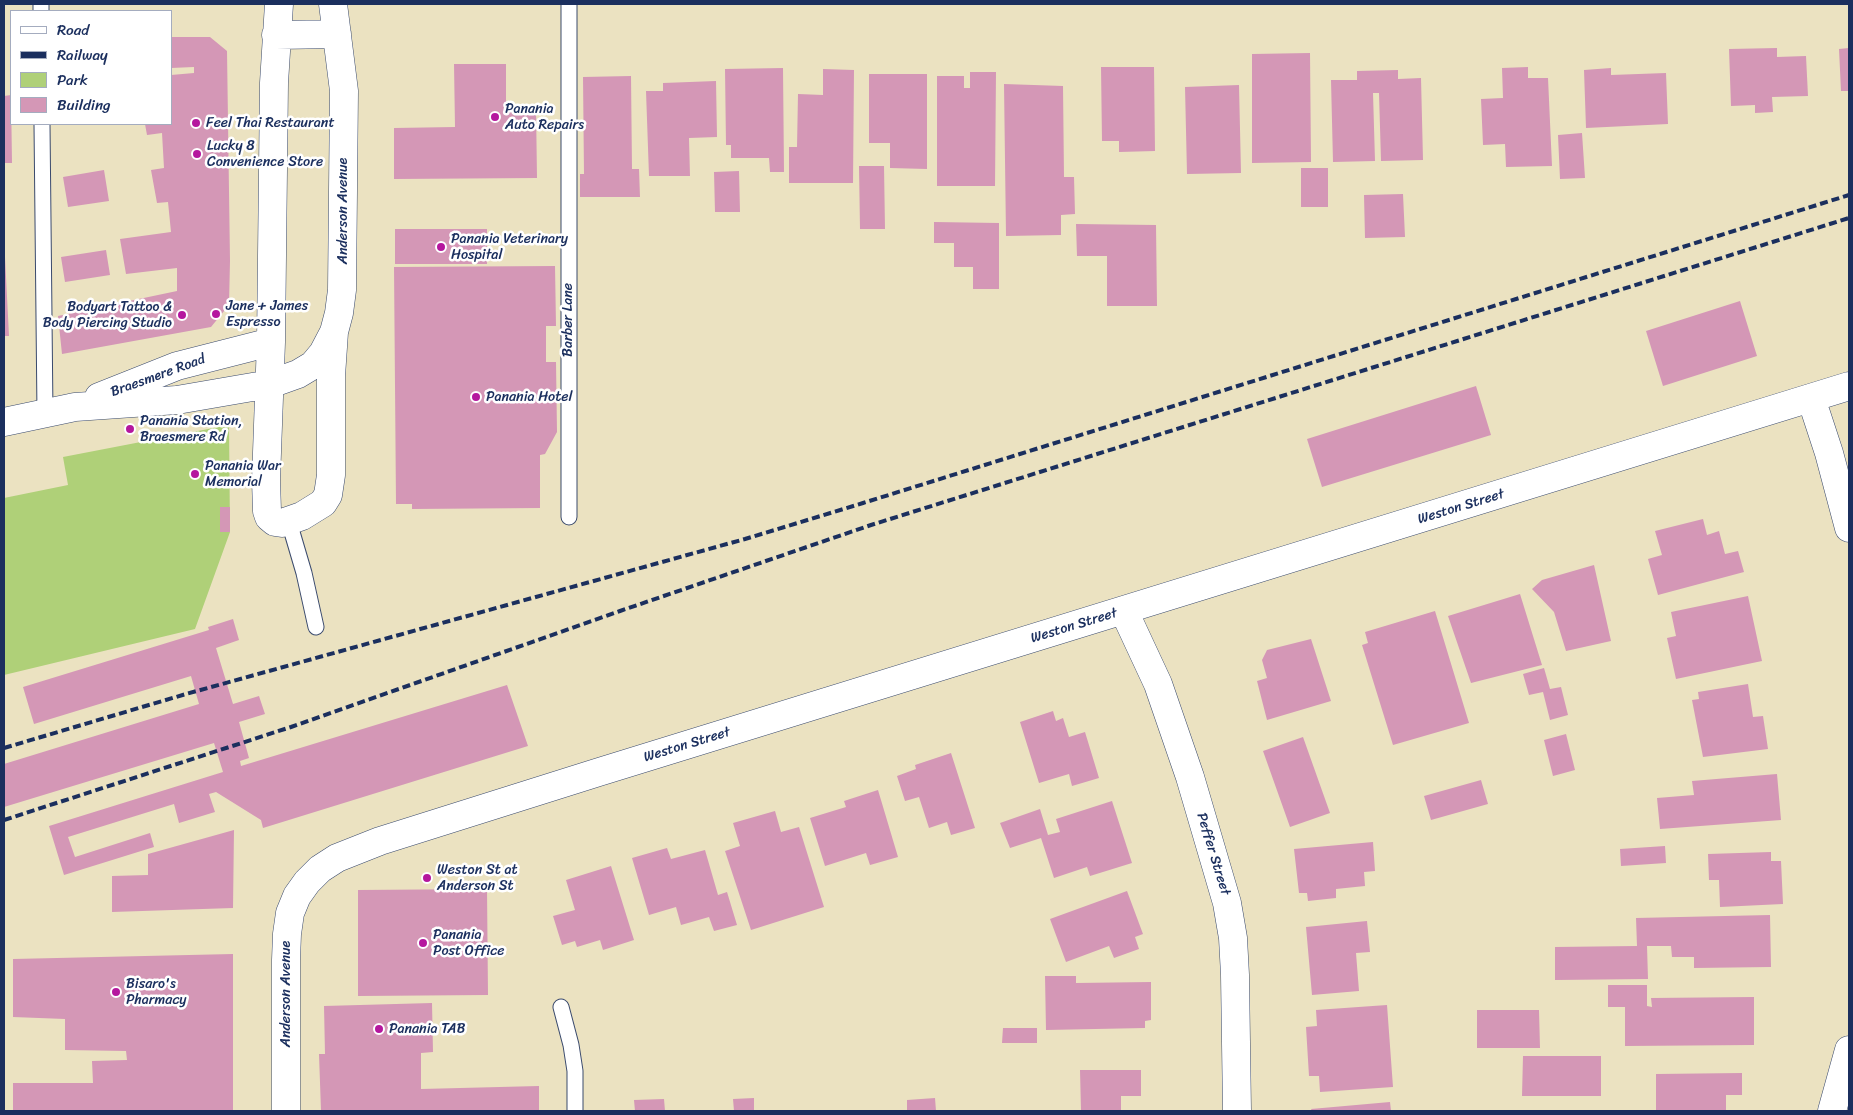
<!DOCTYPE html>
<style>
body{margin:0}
#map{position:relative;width:1853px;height:1115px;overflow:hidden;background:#ebe2c1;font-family:Sriracha,sans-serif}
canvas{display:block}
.frame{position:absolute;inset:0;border:5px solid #1b2f5e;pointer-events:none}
.legend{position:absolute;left:10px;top:10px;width:162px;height:115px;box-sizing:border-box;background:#fff;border:1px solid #a4acbf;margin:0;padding:6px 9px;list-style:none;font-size:15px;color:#1b2f5e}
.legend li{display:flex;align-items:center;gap:10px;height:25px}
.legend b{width:25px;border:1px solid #a4acbf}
</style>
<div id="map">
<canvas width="1853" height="1115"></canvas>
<div class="frame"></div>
<ul class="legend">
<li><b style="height:6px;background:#fff"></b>Road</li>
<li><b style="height:6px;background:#1b2f5e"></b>Railway</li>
<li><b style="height:14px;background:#afd078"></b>Park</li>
<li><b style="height:14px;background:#d497b6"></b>Building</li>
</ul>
</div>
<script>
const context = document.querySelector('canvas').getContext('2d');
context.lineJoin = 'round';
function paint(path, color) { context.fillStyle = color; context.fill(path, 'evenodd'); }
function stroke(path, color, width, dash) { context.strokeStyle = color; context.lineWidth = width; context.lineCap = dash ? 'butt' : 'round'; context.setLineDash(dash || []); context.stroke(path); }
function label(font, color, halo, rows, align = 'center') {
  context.font = font + ' Sriracha,sans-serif'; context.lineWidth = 5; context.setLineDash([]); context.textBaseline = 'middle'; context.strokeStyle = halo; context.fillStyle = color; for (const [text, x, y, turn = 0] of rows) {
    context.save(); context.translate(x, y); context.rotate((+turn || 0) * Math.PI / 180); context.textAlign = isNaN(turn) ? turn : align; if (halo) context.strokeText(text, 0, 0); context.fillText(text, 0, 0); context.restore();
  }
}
paint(new Path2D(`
 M 229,425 L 230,532 L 195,629 L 4,675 L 4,498 L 68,485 L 63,457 Z`), '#afd078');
paint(new Path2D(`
 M 171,37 L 210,37 L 227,51 L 230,261 L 229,305 L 211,327 L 62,354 L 58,316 L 177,291 L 177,268 L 126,274 L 120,239 L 171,232 L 168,202 L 157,203 L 151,170 L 164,168 L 162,133 L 147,135 L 145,124 L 171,124 L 171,75 L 194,73 L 194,67 L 171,68 Z
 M 1777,48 L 1777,57 L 1806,56 L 1808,96 L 1772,97 L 1773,112 L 1755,113 L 1755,105 L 1731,106 L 1729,49 Z
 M 1849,48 L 1849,91 L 1841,91 L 1839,49 Z
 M 1310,53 L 1311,162 L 1252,163 L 1252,54 Z
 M 454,64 L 506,64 L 506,107 L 536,107 L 537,178 L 394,179 L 394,128 L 455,127 Z
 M 1101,67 L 1154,67 L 1155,151 L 1119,152 L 1119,141 L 1102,141 Z
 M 1528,67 L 1528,78 L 1548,78 L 1552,166 L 1506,167 L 1505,144 L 1483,145 L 1481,99 L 1503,98 L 1502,68 Z
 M 783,68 L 784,172 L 770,172 L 769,158 L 731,158 L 731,145 L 726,145 L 725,69 Z
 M 1611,68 L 1611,75 L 1666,73 L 1668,124 L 1586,128 L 1584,70 Z
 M 823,69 L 854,70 L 853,183 L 789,183 L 789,147 L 797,147 L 798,94 L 823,95 Z
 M 1398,70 L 1398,79 L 1421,78 L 1423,160 L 1381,161 L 1379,93 L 1373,93 L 1375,161 L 1333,162 L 1331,80 L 1357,80 L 1357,71 Z
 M 970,72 L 996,72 L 995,186 L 937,186 L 937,76 L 964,76 L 964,88 L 970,88 Z
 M 869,74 L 927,74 L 927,169 L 890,168 L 890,143 L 869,143 Z
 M 631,76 L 632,169 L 639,169 L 640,197 L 580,197 L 580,174 L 584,174 L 583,77 Z
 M 716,81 L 717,137 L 689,138 L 690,176 L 649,176 L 646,91 L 663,91 L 663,83 Z
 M 1004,84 L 1063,86 L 1064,177 L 1074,177 L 1075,214 L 1061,215 L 1061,235 L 1006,236 Z
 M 1239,85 L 1241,173 L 1187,174 L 1185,87 Z
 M 11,95 L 12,163 L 4,163 L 4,96 Z
 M 1582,133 L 1585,178 L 1560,179 L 1558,135 Z
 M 859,166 L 884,166 L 885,229 L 860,229 Z
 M 1301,168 L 1328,168 L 1328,207 L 1301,207 Z
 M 104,170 L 109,201 L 68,207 L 63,177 Z
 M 739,171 L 740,212 L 715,212 L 714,172 Z
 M 1403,194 L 1405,237 L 1365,238 L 1364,195 Z
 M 934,222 L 999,223 L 999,289 L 973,289 L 973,267 L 954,267 L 954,243 L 934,243 Z
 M 1076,224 L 1156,225 L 1157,306 L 1107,306 L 1107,256 L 1077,256 Z
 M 395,229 L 487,229 L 487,264 L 395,264 Z
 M 106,250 L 110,275 L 65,282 L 61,257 Z
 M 4,257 L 5,257 L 9,336 L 4,336 Z
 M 555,266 L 556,326 L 546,326 L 546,362 L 556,362 L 557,432 L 545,454 L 540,455 L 540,508 L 412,509 L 412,504 L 396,504 L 394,267 Z
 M 1740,301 L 1757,356 L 1663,386 L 1646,331 Z
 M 1476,386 L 1491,435 L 1322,487 L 1307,439 Z
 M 220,507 L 230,507 L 230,532 L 220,532 Z
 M 1703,519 L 1707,535 L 1719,531 L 1725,554 L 1738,551 L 1744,572 L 1658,595 L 1648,559 L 1662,555 L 1655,531 Z
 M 1594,565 L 1611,641 L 1566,651 L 1554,612 L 1532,589 L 1542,580 Z
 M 1520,594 L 1542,665 L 1471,683 L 1448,616 Z
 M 1748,596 L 1762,661 L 1676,679 L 1667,638 L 1676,636 L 1671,612 Z
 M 1435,611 L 1469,723 L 1393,745 L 1362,645 L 1368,643 L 1365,632 Z
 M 233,619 L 239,640 L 216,648 L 233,704 L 259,696 L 265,714 L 239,722 L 249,758 L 240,761 L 241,766 L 507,685 L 528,746 L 263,828 L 261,820 L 216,792 L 209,794 L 215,812 L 179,823 L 174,804 L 68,837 L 75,857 L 150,833 L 154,847 L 64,875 L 49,826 L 223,772 L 214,743 L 4,807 L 4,764 L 199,704 L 191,676 L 34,724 L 23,687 L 209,630 L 208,627 Z
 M 1311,639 L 1331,701 L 1267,720 L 1257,681 L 1267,678 L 1262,660 L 1267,650 Z
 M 1544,668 L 1550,689 L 1561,687 L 1568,715 L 1550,720 L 1543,692 L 1529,695 L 1523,674 Z
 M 1748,684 L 1753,717 L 1763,716 L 1768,749 L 1703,757 L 1692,700 L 1699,699 L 1698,692 Z
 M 1053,711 L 1056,721 L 1063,718 L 1069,737 L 1085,732 L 1099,778 L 1072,786 L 1069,774 L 1039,783 L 1020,722 Z
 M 1566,734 L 1575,770 L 1553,776 L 1544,740 Z
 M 1303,737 L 1330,813 L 1290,827 L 1263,751 Z
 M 951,753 L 975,828 L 951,835 L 947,822 L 929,828 L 919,797 L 905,801 L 897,776 L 916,769 L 915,765 Z
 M 1777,774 L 1781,820 L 1660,829 L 1657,798 L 1694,795 L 1692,781 Z
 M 1481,780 L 1488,804 L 1431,820 L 1424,796 Z
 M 878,790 L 898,857 L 870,865 L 866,853 L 825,866 L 810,818 L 846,807 L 844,801 Z
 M 1112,801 L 1132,863 L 1090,876 L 1087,867 L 1054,878 L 1041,838 L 1010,848 L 1000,823 L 1040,809 L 1048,835 L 1060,832 L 1056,819 Z
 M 775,811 L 781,832 L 799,827 L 824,907 L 751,930 L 725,851 L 740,846 L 733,823 Z
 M 234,830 L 233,908 L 112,912 L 112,876 L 148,875 L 148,854 Z
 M 1373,842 L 1375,871 L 1364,872 L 1365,886 L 1336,889 L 1336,898 L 1308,901 L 1307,893 L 1299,893 L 1294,849 Z
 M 1665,846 L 1666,863 L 1621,866 L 1620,849 Z
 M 667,848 L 671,859 L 705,850 L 718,895 L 727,892 L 737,925 L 714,931 L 709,917 L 681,925 L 676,907 L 649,915 L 632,858 Z
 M 1771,852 L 1771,861 L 1781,861 L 1783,904 L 1720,907 L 1719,880 L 1709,880 L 1708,854 Z
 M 611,866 L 634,940 L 603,950 L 600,940 L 577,947 L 575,941 L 562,945 L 553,916 L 575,910 L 566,880 Z
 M 487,889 L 488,995 L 358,996 L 358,890 Z
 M 1127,891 L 1143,934 L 1135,937 L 1139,949 L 1114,958 L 1109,946 L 1066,962 L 1050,919 Z
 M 1770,915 L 1771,967 L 1694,968 L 1694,957 L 1672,957 L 1671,946 L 1647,946 L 1648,979 L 1555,980 L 1555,947 L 1637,946 L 1636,918 Z
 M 1367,921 L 1370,952 L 1356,953 L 1359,991 L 1312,995 L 1306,927 Z
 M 233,954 L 233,1111 L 13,1111 L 13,1083 L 93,1083 L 92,1061 L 127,1060 L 126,1051 L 65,1050 L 65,1019 L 13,1017 L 13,959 Z
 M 1045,976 L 1076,976 L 1076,983 L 1151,982 L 1151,1020 L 1145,1021 L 1145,1028 L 1046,1030 Z
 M 1608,985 L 1647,985 L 1647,1006 L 1652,1007 L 1651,998 L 1754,997 L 1754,1045 L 1625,1046 L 1625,1007 L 1608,1007 Z
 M 432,1003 L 433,1052 L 421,1053 L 421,1089 L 539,1086 L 539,1111 L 321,1111 L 319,1054 L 325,1054 L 324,1006 Z
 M 1387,1005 L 1393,1087 L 1320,1092 L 1319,1076 L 1309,1076 L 1306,1027 L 1317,1026 L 1316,1010 Z
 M 1477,1010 L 1539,1010 L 1540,1048 L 1477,1048 Z
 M 1003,1028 L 1037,1028 L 1037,1043 L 1002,1043 Z
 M 1523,1056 L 1601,1056 L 1601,1096 L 1522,1096 Z
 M 1080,1070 L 1141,1070 L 1141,1096 L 1121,1096 L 1121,1111 L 1081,1111 Z
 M 1742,1073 L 1742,1095 L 1726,1095 L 1726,1111 L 1656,1111 L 1656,1074 Z
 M 754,1098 L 754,1111 L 734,1111 L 733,1099 Z
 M 935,1098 L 936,1111 L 907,1111 L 907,1100 Z
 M 664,1099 L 665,1111 L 635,1111 L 634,1100 Z
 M 1390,1102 L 1391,1111 L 1312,1111 L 1311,1109 Z`), '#d497b6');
const service = new Path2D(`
 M 41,4 L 41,11
 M 569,4 L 569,517
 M 42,124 L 45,414
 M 289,522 L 304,573 L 316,627
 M 561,1007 L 571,1045 L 575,1071 L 575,1111`);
const minor = new Path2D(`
 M 1811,398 L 1829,453 L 1849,528
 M 1124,611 L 1158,684 L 1190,777 L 1227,903 L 1233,938 L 1235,975 L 1237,1111
 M 286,1111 L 286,960 L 287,934 L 290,913 L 297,896 L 307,882 L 320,869 L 337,858 L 380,841 L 599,772 L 1849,386
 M 1832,1111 L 1849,1050`);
const tertiary = new Path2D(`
 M 279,4 L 274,83 L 271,342 L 266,480 L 267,511 L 269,517 L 275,522 L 282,523 L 302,516 L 323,503 L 328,495 L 331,475 L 331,376 L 334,332
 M 276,35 L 337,34
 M 99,397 L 177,366 L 271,342
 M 4,422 L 75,407 L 177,400 L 235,390 L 270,384 L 298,374 L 313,365 L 323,353 L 334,332 L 339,313 L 342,290 L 344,91 L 333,4`);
stroke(service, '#3a4a6d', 17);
stroke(minor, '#3a4a6d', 29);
stroke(tertiary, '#3a4a6d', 29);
stroke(service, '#fff', 15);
stroke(minor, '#fff', 28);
stroke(tertiary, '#fff', 28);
stroke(new Path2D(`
 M 4,748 L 186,694 L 745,539 L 863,503 L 1849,195
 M 4,820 L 291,727 L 620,611 L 871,525 L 1849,218`), '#1b2f5e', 4, [8, 4]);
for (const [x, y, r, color] of [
 [495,117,5,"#b5179e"],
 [196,123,5,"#b5179e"],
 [197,154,5,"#b5179e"],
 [441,247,5,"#b5179e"],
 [216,314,5,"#b5179e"],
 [182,315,5,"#b5179e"],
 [476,397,5,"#b5179e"],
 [130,429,5,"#b5179e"],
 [195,474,5,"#b5179e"],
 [427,878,5,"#b5179e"],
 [423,943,5,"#b5179e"],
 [116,992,5,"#b5179e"],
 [379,1029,5,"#b5179e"]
]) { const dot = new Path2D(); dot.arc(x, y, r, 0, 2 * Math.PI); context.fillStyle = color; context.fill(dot); stroke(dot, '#fff', 2); }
label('14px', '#1b2f5e', '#fff', [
 ["Panania",505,109],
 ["Auto Repairs",505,125],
 ["Feel Thai Restaurant",206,123],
 ["Lucky 8",207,146],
 ["Convenience Store",207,162],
 ["Panania Veterinary",451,239],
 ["Hospital",451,255],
 ["Jane + James",226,306],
 ["Espresso",226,322],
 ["Bodyart Tattoo &",172,307,"right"],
 ["Body Piercing Studio",172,323,"right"],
 ["Panania Hotel",486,397],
 ["Panania Station,",140,421],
 ["Braesmere Rd",140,437],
 ["Panania War",205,466],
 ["Memorial",205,482],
 ["Weston St at",437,870],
 ["Anderson St",437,886],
 ["Panania",433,935],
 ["Post Office",433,951],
 ["Bisaro's",126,984],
 ["Pharmacy",126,1000],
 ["Panania TAB",389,1029]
], 'left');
label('14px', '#1b2f5e', '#fff', [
 ["Anderson Avenue",343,211,-90],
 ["Barber Lane",568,320,-90],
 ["Braesmere Road",158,376,-20],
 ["Weston Street",1461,507,-17],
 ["Weston Street",1074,626,-17],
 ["Weston Street",687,745,-17],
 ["Peffer Street",1213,854,73],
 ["Anderson Avenue",286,994,-90]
]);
</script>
